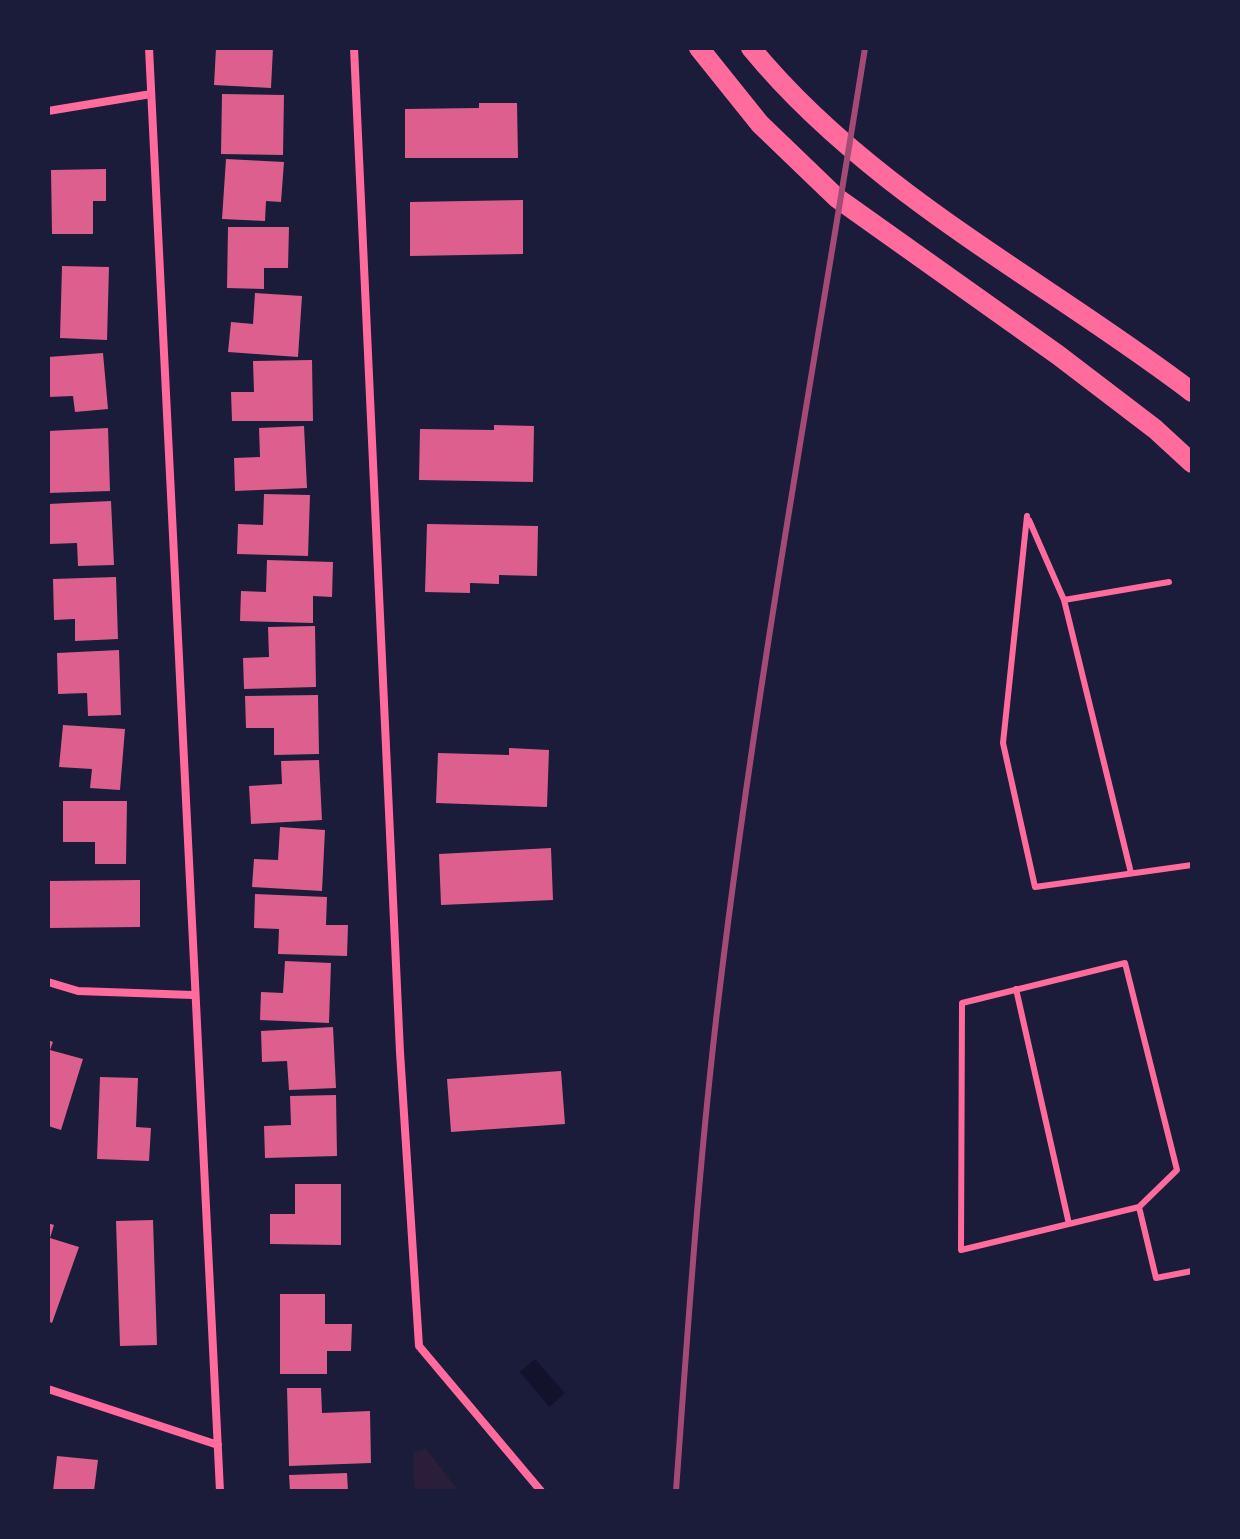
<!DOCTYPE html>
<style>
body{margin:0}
#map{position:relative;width:1240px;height:1539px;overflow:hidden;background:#1b1b3a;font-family:Quicksand,sans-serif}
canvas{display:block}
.frame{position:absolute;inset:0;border:50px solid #1b1b3a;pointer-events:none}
</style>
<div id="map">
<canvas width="1240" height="1539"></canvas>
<div class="frame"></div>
</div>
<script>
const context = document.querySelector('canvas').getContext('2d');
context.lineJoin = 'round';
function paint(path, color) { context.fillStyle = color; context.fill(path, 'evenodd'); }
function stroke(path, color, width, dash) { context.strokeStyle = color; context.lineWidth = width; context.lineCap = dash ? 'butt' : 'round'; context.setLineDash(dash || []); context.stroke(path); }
paint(new Path2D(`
 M 425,1449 L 430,1454 L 459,1491 L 414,1491 L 413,1452 Z`), '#2a1e3b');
paint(new Path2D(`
 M 535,1359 L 565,1393 L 549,1407 L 520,1372 Z`), '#12122b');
paint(new Path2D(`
 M 216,48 L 273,48 L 271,88 L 214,85 Z
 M 222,94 L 284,95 L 283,155 L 221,154 Z
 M 479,103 L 517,103 L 518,158 L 405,158 L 405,109 L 479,108 Z
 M 226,159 L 284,162 L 281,202 L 266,201 L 265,221 L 222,219 Z
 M 106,169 L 106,201 L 93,201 L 93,234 L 52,234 L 51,170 Z
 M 523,200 L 523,254 L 410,256 L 410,202 Z
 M 228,227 L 289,227 L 288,268 L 264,268 L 264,289 L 227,288 Z
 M 62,266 L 109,267 L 107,340 L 60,338 Z
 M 255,293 L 302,296 L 298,357 L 228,352 L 231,322 L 253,324 Z
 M 103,353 L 108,409 L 75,412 L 73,396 L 48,397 L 48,357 Z
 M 312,360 L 313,421 L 232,421 L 231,392 L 254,392 L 253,361 Z
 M 494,425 L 534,426 L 533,482 L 419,480 L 420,429 L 494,430 Z
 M 304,426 L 307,488 L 235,491 L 234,458 L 260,457 L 259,428 Z
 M 108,428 L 110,491 L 48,493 L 48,431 Z
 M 264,494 L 310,495 L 308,556 L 237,554 L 238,524 L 263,525 Z
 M 111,501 L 114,565 L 78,566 L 77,543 L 50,544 L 48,504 Z
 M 427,524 L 538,526 L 537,576 L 499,575 L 499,584 L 470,583 L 470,593 L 425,592 Z
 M 267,560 L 333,562 L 332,597 L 313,596 L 313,623 L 240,621 L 241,591 L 266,592 Z
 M 116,577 L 118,639 L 75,641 L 75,619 L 54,620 L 53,579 Z
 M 315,626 L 316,687 L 244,689 L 243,658 L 269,657 L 268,627 Z
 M 119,650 L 121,715 L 88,716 L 87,693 L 58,694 L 57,653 Z
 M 318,695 L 319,754 L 274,755 L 274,728 L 246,728 L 245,696 Z
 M 63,725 L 125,729 L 120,790 L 90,788 L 92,769 L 59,767 Z
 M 509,748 L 549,750 L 547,807 L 436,803 L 438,753 L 509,755 Z
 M 319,760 L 322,820 L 251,824 L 249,786 L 282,784 L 281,761 Z
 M 63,801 L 127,801 L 126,864 L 95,864 L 95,842 L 63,842 Z
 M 280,827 L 325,830 L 322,891 L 252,887 L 254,859 L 278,860 Z
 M 551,848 L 553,900 L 441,905 L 439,854 Z
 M 140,880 L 140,927 L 49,928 L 49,881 Z
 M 255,894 L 327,897 L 326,925 L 348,925 L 347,956 L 278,954 L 279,929 L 254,928 Z
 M 285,961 L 331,963 L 329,1023 L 260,1020 L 261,992 L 283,993 Z
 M 333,1027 L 336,1088 L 289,1090 L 287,1061 L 262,1062 L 261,1031 Z
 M 48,1040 L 53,1042 L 50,1050 L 83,1059 L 61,1130 L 48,1126 Z
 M 561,1071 L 565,1124 L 451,1132 L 447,1079 Z
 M 100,1077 L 138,1078 L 136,1127 L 151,1128 L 149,1161 L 97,1159 Z
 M 336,1095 L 337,1156 L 265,1158 L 264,1126 L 291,1125 L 290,1096 Z
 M 295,1184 L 341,1184 L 341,1245 L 270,1244 L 270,1214 L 295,1214 Z
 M 153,1220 L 157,1345 L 120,1346 L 116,1221 Z
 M 48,1223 L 54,1225 L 50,1238 L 79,1247 L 52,1323 L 48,1321 Z
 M 280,1294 L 325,1294 L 325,1324 L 352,1324 L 351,1351 L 327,1351 L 327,1374 L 280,1374 Z
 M 287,1388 L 321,1388 L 322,1413 L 370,1411 L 371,1463 L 289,1466 Z
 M 57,1456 L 98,1460 L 94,1491 L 53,1491 Z
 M 347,1473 L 348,1491 L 290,1491 L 289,1475 Z`), '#dd5f8e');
stroke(new Path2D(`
 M 1027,516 L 1003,743 L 1035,887 L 1192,865
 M 1029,520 L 1064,600 L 1131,873
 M 1064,600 L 1169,582
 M 1125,963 L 1177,1170 L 1139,1207 L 961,1250 L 962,1003 Z
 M 1016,989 L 1069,1224
 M 1139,1207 L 1156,1278 L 1192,1271`), '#ff6b9d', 6);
stroke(new Path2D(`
 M 149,48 L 220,1491
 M 354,48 L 400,1052 L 419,1346 L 541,1491
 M 48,111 L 151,94
 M 48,982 L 78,991 L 193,995
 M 48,1389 L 218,1445`), '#ff6b9d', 8);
stroke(new Path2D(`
 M 699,48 L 760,124 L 837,198 L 1058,355 L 1155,429 L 1192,463
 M 751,48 C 870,193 1045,280 1192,392`), '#ff6b9d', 20);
stroke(new Path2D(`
 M 676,1491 C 688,1326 699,1160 719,995 C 757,678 815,363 865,48`), '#a44b75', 6);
</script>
